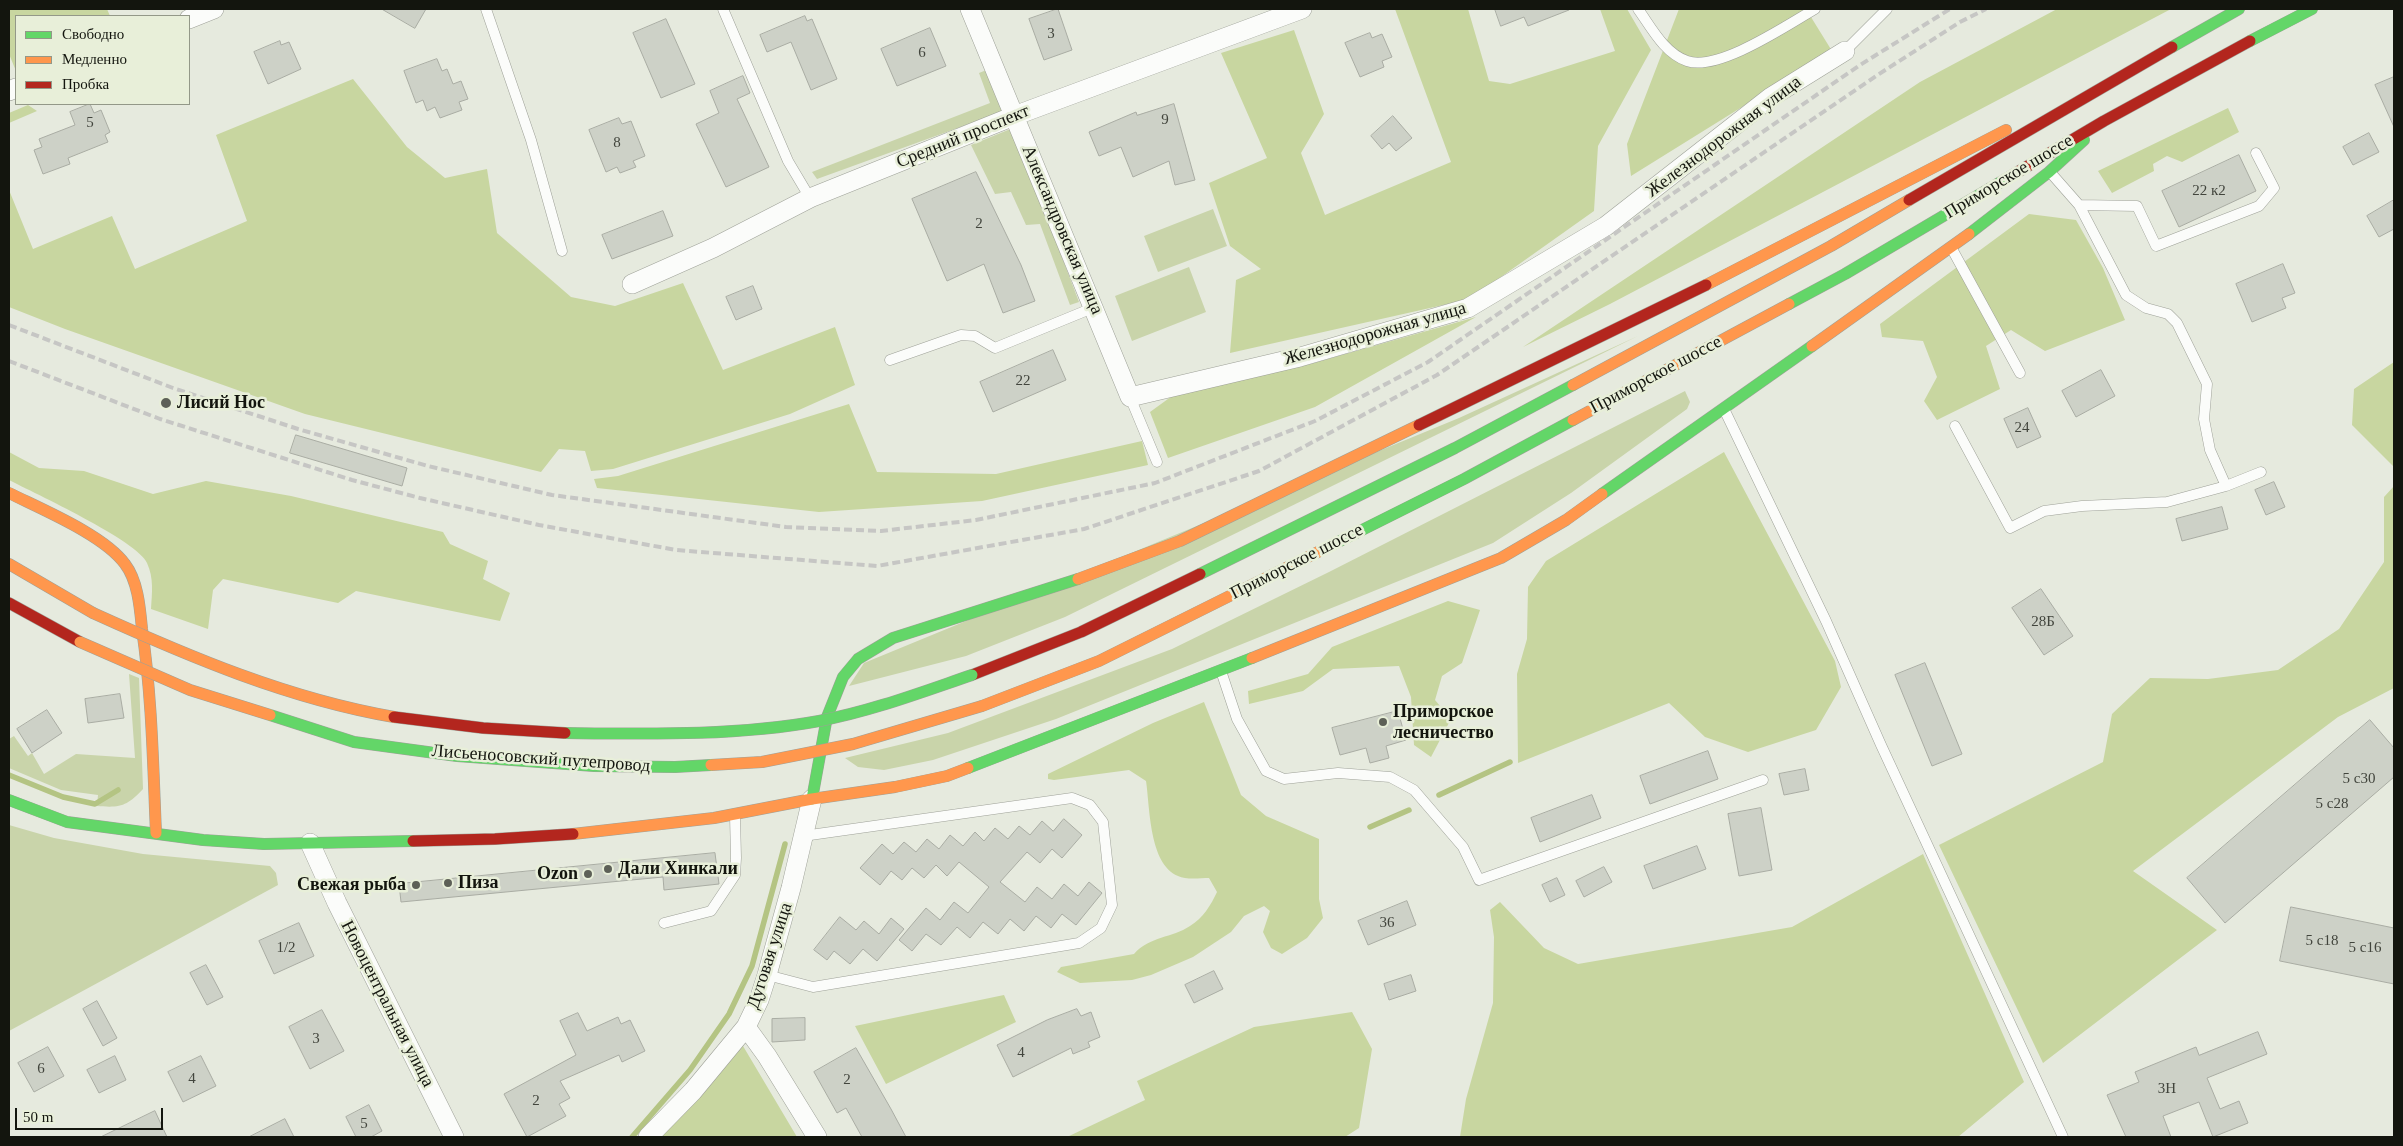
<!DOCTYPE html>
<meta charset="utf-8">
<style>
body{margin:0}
#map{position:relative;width:2403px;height:1146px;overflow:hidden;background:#e6eade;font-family:"Times New Roman",serif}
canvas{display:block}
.frame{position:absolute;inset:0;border:10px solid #13150e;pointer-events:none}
.legend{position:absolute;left:15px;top:15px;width:175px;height:90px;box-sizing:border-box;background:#e8efd9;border:1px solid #939888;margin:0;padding:6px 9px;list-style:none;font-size:15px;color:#13150e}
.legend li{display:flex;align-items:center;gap:10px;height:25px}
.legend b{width:25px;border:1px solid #939888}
.scale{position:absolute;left:15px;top:1108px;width:148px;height:22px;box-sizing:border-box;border:2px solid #13150e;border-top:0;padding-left:6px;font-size:15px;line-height:18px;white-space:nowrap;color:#13150e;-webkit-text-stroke:4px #e8efd9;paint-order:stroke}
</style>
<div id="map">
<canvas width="2403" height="1146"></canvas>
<div class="frame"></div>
<ul class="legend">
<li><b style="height:6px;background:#63d668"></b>Свободно</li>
<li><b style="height:6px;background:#ff974d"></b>Медленно</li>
<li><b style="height:6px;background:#b3261e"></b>Пробка</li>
</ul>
<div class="scale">50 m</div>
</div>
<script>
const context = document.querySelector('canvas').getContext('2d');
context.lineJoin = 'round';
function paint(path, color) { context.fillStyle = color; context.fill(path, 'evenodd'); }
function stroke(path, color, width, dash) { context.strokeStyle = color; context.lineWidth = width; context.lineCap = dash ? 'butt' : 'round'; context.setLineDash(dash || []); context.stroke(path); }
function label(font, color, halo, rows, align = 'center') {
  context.font = font + ' "Times New Roman",serif'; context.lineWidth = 5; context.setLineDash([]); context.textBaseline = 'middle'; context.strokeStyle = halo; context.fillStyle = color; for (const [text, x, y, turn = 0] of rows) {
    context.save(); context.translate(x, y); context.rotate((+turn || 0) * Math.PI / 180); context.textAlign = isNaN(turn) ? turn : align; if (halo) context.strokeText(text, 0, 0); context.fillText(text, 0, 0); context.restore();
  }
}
paint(new Path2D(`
 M 989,69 L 1004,106 L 1002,112 L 817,179 L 812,172 L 990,103 L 979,73 Z
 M 1013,128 L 1079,302 L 1070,305 L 1040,224 L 1026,225 L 1011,192 L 995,194 L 971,145 Z
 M 1213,209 L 1227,246 L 1158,272 L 1144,236 Z
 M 1189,267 L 1206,312 L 1132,341 L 1115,296 Z
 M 1638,336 L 1065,617 L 966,656 L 849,686 L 864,663 L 1459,418 Z
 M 1685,391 L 1690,402 L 1687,409 L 1571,493 L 1493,543 L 1056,719 L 933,760 L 884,770 L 858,767 L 845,758 L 948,733 L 1172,649 L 1329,572 Z
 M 129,674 L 139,678 L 143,789 C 127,806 121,808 97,806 L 98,795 L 61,790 L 9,768 L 9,739 L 14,736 L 28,756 L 32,753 L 44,774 L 76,754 L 135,758 Z
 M 9,825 L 54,838 L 143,854 L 270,866 L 276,873 L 278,885 L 9,1031 Z`), '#c9d4aa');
paint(new Path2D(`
 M 9,9 L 107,9 L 110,16 L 16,16 L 16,71 L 9,54 Z
 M 1395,9 L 1468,9 L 1489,81 L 1510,84 L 1615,51 L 1600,9 L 1627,9 L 1651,50 L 1598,146 L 1594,211 L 1470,299 L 1230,353 L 1236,280 L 1261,269 L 1230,246 L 1209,183 L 1267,158 L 1221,53 L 1294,30 L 1324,114 L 1301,153 L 1325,215 L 1451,162 Z
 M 1679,9 L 1806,9 L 1832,51 L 1631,176 L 1627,144 Z
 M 2057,9 L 2171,9 L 1610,304 L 1523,347 L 1920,82 Z
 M 353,79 L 407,147 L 445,178 L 487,169 L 497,233 L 571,297 L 615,306 L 683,283 L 723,370 L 835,327 L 855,385 L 790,414 L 613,469 L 591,471 L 585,451 L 559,449 L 541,472 L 305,414 L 65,329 L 9,307 L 9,190 L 33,249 L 112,216 L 135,269 L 247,221 L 216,135 Z
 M 28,105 L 37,111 L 9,123 L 9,113 Z
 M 2228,108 L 2239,132 L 2182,162 L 2167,156 L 2153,164 L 2154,171 L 2112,193 L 2098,171 Z
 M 2029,214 L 2076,220 L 2103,268 L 2125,320 L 2045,351 L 2011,330 L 1986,346 L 2000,389 L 1937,420 L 1924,401 L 1937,377 L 1923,341 L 1882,337 L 1880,324 Z
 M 1476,317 L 1315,407 L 1168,458 L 1150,412 L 1179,391 L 1310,364 Z
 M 2394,362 L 2394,467 L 2352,425 L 2354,389 Z
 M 849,404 L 877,472 L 996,474 L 1142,441 L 1148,465 L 982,501 L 819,512 L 597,488 L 594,479 L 618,476 Z
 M 9,452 L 39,468 L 84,471 L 153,494 L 206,481 L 291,496 L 443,532 L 450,544 L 488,561 L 483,579 L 510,593 L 500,621 L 356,591 L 338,603 L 223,579 L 213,590 L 208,629 L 151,609 C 152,593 154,578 147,563 C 138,541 34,493 9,480 Z
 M 1724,452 L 1835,661 L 1841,687 L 1816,730 L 1748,752 L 1705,737 L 1669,703 L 1518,763 L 1517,674 L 1527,639 L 1528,587 L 1546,561 Z
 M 2394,486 L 2394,688 L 2338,717 L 2133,871 L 2217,930 L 2043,1063 L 1939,845 L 2103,762 L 2112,714 L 2150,678 L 2208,679 L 2278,670 L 2339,629 L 2384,562 L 2384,497 Z
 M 1448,601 L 1480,610 L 1462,663 L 1442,676 L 1435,700 L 1451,719 L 1431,757 L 1414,745 L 1411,697 L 1399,666 L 1333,669 L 1303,691 L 1249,704 L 1248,691 L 1308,674 L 1332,647 Z
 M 1204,702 L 1241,795 L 1266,816 L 1319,839 L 1319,899 L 1323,918 L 1307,938 L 1282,954 L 1271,948 L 1263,932 L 1270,911 L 1264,906 L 1244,916 L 1231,932 L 1193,957 L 1151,975 L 1132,980 L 1080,983 L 1057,972 L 1061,967 L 1134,954 C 1150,936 1172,938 1190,926 C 1203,918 1211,905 1217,892 L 1209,878 C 1200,878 1186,880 1178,876 C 1149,864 1150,807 1146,781 L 1129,770 L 1054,780 L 1048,779 L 1048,774 L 1153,723 Z
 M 1923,854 L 2024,1082 L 1958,1137 L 1460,1137 L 1466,1099 L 1493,1003 L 1494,937 L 1490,910 L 1500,902 L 1544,948 L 1578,964 L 1792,927 Z
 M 1004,995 L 1016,1022 L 886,1084 L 855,1026 Z
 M 1352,1012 L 1372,1049 L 1359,1128 L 1345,1137 L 1067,1137 L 1145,1100 L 1137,1081 L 1254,1027 Z
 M 743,1046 L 797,1137 L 660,1137 Z`), '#c8d6a0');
stroke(new Path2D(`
 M 9,775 L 63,797 L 95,804 L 118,790
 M 1439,795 L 1510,762
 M 1370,827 L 1409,810
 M 632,1137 L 690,1070 L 729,1014 L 752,966 L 785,844`), '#b4c483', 5.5);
const building = new Path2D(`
 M 382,9 L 426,9 L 415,28 Z
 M 1058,9 L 1072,50 L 1044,60 L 1029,19 Z
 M 1495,9 L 1569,9 L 1569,10 L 1528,26 L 1524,17 L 1501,26 Z
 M 805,16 L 807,21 L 812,19 L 837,79 L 811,90 L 791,42 L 767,52 L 760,35 Z
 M 666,19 L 695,84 L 661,98 L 633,33 Z
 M 930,28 L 946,66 L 897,86 L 881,49 Z
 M 1370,33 L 1372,38 L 1382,34 L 1392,57 L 1382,61 L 1384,67 L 1360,77 L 1345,43 Z
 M 280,41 L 281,45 L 289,42 L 301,69 L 268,84 L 254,52 Z
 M 437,59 L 442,71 L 447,69 L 453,84 L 461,81 L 468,99 L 459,102 L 462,110 L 440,118 L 435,107 L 427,111 L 423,100 L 416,103 L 404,71 Z
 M 743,76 L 750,93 L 737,99 L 769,167 L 726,187 L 696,124 L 719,113 L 710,91 Z
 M 2394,77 L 2394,127 L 2375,85 Z
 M 90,104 L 94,113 L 101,110 L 110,132 L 105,135 L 108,142 L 68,158 L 70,164 L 43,174 L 34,150 L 42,147 L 39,139 L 75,125 L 70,112 Z
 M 1174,104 L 1195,180 L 1175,185 L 1169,161 L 1133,177 L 1121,147 L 1099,156 L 1089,132 L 1136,112 L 1137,115 Z
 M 1393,116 L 1412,138 L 1396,151 L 1389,143 L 1382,149 L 1371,136 Z
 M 619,118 L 622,124 L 631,121 L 645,156 L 633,161 L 636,167 L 620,173 L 617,167 L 606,172 L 589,130 Z
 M 2369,133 L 2379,152 L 2353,165 L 2343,147 Z
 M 2239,155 L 2256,191 L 2179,227 L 2162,191 Z
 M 976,172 L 1021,265 L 1035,301 L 1003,313 L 984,264 L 947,281 L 912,199 Z
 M 2394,200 L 2394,229 L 2379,237 L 2367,216 Z
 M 663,211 L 673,236 L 612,259 L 602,235 Z
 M 2283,264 L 2295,293 L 2282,298 L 2286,308 L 2252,322 L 2236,284 Z
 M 753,286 L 762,309 L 736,320 L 726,297 Z
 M 1053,350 L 1066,380 L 993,412 L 980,382 Z
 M 2101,370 L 2115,396 L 2076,417 L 2062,391 Z
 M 2028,408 L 2041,437 L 2017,448 L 2004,419 Z
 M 296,435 L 407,468 L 402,486 L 290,453 Z
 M 2274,482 L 2285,507 L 2266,515 L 2255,490 Z
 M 2222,507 L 2228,529 L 2182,541 L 2176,519 Z
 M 2041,589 L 2073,636 L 2044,655 L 2012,608 Z
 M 1925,663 L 1962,754 L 1932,766 L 1895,675 Z
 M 120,694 L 124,718 L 88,723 L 85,699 Z
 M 47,710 L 62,733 L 32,753 L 17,729 Z
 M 1398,711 L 1406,740 L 1386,746 L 1389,758 L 1370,763 L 1366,748 L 1340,755 L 1332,728 Z
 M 2370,720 L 2394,748 L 2394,777 L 2225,923 L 2187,878 Z
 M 1708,751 L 1718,779 L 1650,804 L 1640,776 Z
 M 1805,769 L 1809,790 L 1784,795 L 1779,774 Z
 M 1592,795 L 1601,818 L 1540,842 L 1531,818 Z
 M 1761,808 L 1772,870 L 1739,876 L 1728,814 Z
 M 1064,819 L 1082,835 L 1062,858 L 1052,849 L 1040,863 L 1027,852 L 1000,882 L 1025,902 L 1037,887 L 1052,899 L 1064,884 L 1078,896 L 1089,882 L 1102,893 L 1076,925 L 1062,914 L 1051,928 L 1036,916 L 1024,931 L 1010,919 L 998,934 L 983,922 L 970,938 L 957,927 L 941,945 L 926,934 L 912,951 L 899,940 L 926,908 L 940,920 L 954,902 L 968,913 L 989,887 L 959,862 L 947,876 L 936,865 L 924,878 L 912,868 L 902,880 L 891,871 L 880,885 L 860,868 L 882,844 L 893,854 L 904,842 L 916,852 L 927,839 L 939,849 L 950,835 L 963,846 L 975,832 L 984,841 L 995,828 L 1008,839 L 1019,826 L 1030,835 L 1042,821 L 1053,831 Z
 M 1697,846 L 1706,869 L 1653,889 L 1644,866 Z
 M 715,853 L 719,884 L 664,890 L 663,877 L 401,902 L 399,884 Z
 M 1604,867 L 1612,882 L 1584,897 L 1576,881 Z
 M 1557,878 L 1565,895 L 1550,902 L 1542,885 Z
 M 1407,901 L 1416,925 L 1368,945 L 1358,921 Z
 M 2291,907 L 2394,928 L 2394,984 L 2280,961 Z
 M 840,917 L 856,930 L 864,921 L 879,934 L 891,918 L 904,929 L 877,961 L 863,949 L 850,964 L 834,951 L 827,960 L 814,950 Z
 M 299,923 L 314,956 L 274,974 L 259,941 Z
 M 206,965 L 223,997 L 207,1005 L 190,973 Z
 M 1214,971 L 1223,989 L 1194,1003 L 1185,985 Z
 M 1411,975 L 1416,991 L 1389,1000 L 1384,984 Z
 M 97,1001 L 117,1038 L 103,1046 L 83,1009 Z
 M 1077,1009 L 1081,1016 L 1091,1012 L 1100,1037 L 1088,1042 L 1090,1047 L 1073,1054 L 1071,1048 L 1013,1077 L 997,1045 L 1047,1020 Z
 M 322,1010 L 344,1051 L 310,1069 L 289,1027 Z
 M 578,1013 L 587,1031 L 618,1017 L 621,1024 L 630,1020 L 645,1051 L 622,1062 L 619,1055 L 560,1081 L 570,1098 L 559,1104 L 566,1116 L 527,1137 L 504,1094 L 576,1055 L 560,1021 Z
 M 805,1018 L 805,1040 L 772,1042 L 772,1019 Z
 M 2258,1032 L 2267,1054 L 2207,1078 L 2220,1109 L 2239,1101 L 2248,1123 L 2213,1137 L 2199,1102 L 2163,1116 L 2171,1137 L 2126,1137 L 2107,1095 L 2139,1082 L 2135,1072 L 2196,1047 L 2199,1055 Z
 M 48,1047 L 64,1076 L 34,1092 L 18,1063 Z
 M 856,1048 L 891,1109 L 906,1137 L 862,1137 L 846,1108 L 837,1113 L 814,1072 Z
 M 115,1056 L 126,1080 L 99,1093 L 87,1070 Z
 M 201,1056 L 216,1086 L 183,1102 L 168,1072 Z
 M 369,1105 L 382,1131 L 371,1137 L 356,1137 L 346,1117 Z
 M 155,1111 L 167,1137 L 101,1137 Z
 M 285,1119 L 294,1137 L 249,1137 Z`);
paint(building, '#cdd1c7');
stroke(building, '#a9aca3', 1);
const lane = new Path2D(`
 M 486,9 L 531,140 L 562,251
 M 723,9 L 788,161 L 810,198
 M 1638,9 C 1651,27 1664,53 1687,61 C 1718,72 1787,25 1815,9
 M 1845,51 L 1887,9
 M 2050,172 L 2079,205 L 2137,206 L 2156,246 L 2259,206 L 2274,188 L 2256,153
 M 2079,205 L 2126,295 L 2146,308 L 2168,314 L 2177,323 L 2207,384 L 2204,419 L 2210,450 L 2226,486
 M 1952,249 L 2020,373
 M 890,360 L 961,335 L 975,336 L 995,348 L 1095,307
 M 1130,397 L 1157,462
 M 1724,409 L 1826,621 L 1881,745 L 2063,1137
 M 1955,426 L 2010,528 L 2044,511 L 2082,506 L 2167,502 L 2226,486 L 2261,472
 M 1221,671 L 1237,719 L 1266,771 L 1284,779 L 1338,773 L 1390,777 L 1414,790 L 1463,847 L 1479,880 L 1763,780
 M 664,923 L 711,911 L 735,875 L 736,858 L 735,816
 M 767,975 L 813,987 L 1079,943 L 1101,928 L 1112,905 L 1103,822 L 1090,805 L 1072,798 L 803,836`);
const street = new Path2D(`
 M 970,9 L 1130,397 L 1300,357 L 1468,308 L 1606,226 L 1771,97 L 1845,51
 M 189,19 L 214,9
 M 9,91 L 16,88
 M 632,284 L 713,248 L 810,198 L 1014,116 L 1302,9
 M 310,843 L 337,903 L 454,1137
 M 746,1027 L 767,1056 L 817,1137
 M 648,1137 L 693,1091 L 746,1027 L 759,1000 L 767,975 L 791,888 L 812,799`);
const fast = new Path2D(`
 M 2250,41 L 2312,9
 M 2172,47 L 2239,9
 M 1969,234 L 2049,172 L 2084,140
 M 1789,304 L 1845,274 L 2011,176
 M 1602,494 L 1812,346
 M 1330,546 L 1464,479 L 1573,420
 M 1200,574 L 1455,448 L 1573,385
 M 968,768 L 1252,658
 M 812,799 L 827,717 L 843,677 L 858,659 L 893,638 L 1078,579
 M 9,800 L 67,822 L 203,840 L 264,844 L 413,841`);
const slow = new Path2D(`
 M 1706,285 L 2006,130
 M 1812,346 L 1969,234
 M 1573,385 L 1831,246 L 1909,200
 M 1573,420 L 1789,304
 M 9,493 C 41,509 104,535 125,564 C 138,581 140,608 142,629 C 152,697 153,765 156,833
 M 9,564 L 93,613
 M 1078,579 L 1180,541 L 1419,425
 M 1252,658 L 1501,558 L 1566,520 L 1602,494
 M 982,706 L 1099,661 L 1330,546
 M 573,834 L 714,818 L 812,799 L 895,787 L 947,776 L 968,768`);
const jam = new Path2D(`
 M 2011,176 L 2104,121 L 2250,41
 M 1909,200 L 2172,47
 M 1419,425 L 1706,285
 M 9,603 L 80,642
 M 972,675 L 1081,632 L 1200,574
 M 413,841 L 495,839 L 573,834`);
stroke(lane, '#9ea198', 11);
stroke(street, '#9ea198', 20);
stroke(fast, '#9ea198', 12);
stroke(slow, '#9ea198', 12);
stroke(jam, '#9ea198', 12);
stroke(lane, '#fbfcfa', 10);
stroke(street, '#fbfcfa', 19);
stroke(fast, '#63d668', 11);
stroke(slow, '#ff974d', 11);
stroke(jam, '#b3261e', 11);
stroke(new Path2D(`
 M 9,325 L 173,388 L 298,429 L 428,466 L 552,495 L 786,527 L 881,531 L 976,520 L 1155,483 L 1315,421 L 1428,362 L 1860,65 L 1950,9
 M 9,361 L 160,419 L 352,480 L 420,498 L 539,525 L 676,550 L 877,566 L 1084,529 L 1259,471 L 1437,375 L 1876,76 L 1960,22 L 1986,9`), '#c6c6c4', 4, [8, 4]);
const fastBridge = new Path2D(`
 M 270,715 L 354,742 L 457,756 L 594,766 L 675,767 L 711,765
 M 565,733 C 649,734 737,736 819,721 C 872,711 922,692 972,675`);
const slowBridge = new Path2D(`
 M 93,613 C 190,657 289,699 394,717
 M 80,642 L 190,690 L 270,715
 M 711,765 L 762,762 L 853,744 L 982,706`);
const jamBridge = new Path2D(`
 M 394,717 L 483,728 L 565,733`);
stroke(fastBridge, '#9ea198', 12, []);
stroke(slowBridge, '#9ea198', 12, []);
stroke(jamBridge, '#9ea198', 12, []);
stroke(fastBridge, '#63d668', 11);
stroke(slowBridge, '#ff974d', 11);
stroke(jamBridge, '#b3261e', 11);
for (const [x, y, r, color] of [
 [166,403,6,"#5d6057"],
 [1383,722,5,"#5d6057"],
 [608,869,5,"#5d6057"],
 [588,874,5,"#5d6057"],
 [448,883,5,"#5d6057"],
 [416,885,5,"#5d6057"]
]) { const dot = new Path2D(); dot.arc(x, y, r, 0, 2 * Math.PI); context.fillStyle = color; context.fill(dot); stroke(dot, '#e8efd9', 2); }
label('15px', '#42453d', null, [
 ["3",1051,34],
 ["6",922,53],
 ["9",1165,120],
 ["5",90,123],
 ["8",617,143],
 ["22 к2",2209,191],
 ["2",979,224],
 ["22",1023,381],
 ["24",2022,428],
 ["28Б",2043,622],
 ["5 с30",2359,779],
 ["5 с28",2332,804],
 ["36",1387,923],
 ["5 с18",2322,941],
 ["1/2",286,948],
 ["5 с16",2365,948],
 ["3",316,1039],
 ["4",1021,1053],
 ["6",41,1069],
 ["4",192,1079],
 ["2",847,1080],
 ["3Н",2167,1089],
 ["2",536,1101],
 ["5",364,1124]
]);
label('18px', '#13150e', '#e8efd9', [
 ["Средний проспект",963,137,-22],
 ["Железнодорожная улица",1724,137,-37],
 ["Приморское шоссе",2009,177,-31],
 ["Александровская улица",1062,230,67],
 ["Железнодорожная улица",1375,334,-16],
 ["Приморское шоссе",1656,375,-28],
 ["Приморское шоссе",1297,562,-27],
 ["Лисьеносовский путепровод",541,759,4],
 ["Дуговая улица",770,956,-72],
 ["Новоцентральная улица",387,1004,63]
]);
label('bold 18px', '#13150e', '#e8efd9', [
 ["Лисий Нос",177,403],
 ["Приморское",1393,712],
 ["лесничество",1393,733],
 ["Дали Хинкали",618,869],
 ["Ozon",578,874,"right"],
 ["Пиза",458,883],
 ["Свежая рыба",406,885,"right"]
], 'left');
</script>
